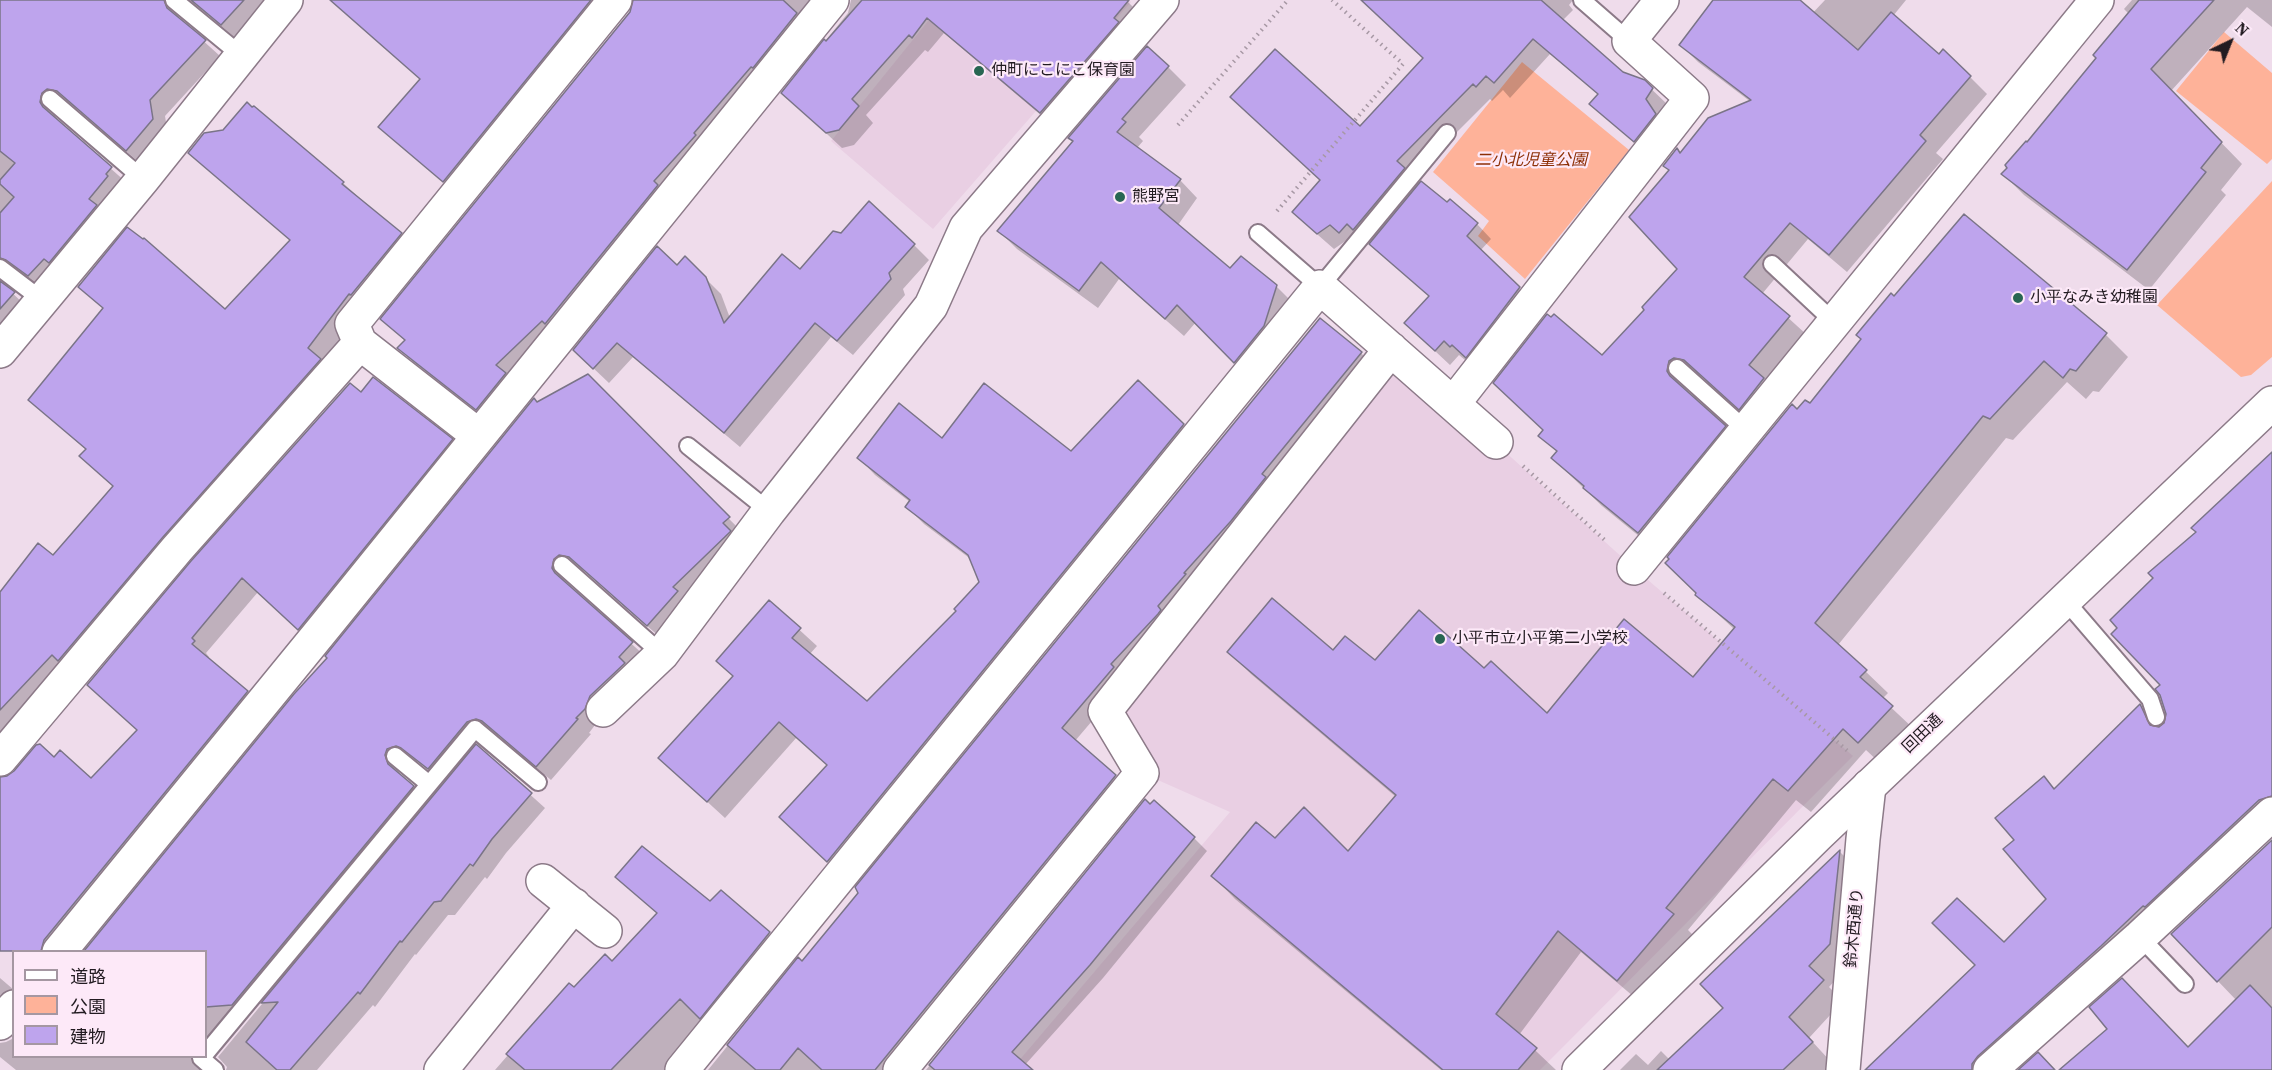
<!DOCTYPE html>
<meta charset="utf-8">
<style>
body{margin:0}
#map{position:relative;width:2272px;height:1070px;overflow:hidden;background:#efdceb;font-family:"Source Serif 4","Noto Sans JP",serif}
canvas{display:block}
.legend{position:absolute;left:12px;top:950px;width:195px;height:108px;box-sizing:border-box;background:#fde9f8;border:2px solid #a597a2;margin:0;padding:8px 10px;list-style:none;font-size:18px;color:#221b21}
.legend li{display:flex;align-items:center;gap:12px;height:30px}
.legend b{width:30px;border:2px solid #a597a2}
.north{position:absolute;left:2200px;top:12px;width:60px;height:60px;-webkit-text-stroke:4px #fde9f8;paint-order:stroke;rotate:43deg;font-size:16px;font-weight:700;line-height:24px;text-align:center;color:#221b21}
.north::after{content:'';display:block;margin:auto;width:21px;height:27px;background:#221b21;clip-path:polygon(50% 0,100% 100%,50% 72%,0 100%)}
</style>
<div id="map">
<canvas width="2272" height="1070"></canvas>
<ul class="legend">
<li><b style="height:8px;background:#fff"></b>道路</li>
<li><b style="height:16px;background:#feb299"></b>公園</li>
<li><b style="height:16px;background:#bea4ed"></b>建物</li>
</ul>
<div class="north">N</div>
</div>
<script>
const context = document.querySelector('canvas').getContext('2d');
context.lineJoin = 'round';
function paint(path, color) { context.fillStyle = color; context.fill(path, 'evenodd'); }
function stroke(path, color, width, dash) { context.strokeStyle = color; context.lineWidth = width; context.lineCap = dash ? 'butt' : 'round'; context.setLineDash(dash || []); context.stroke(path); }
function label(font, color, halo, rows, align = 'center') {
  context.font = font + ' "Source Serif 4","Noto Sans JP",serif'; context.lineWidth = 4.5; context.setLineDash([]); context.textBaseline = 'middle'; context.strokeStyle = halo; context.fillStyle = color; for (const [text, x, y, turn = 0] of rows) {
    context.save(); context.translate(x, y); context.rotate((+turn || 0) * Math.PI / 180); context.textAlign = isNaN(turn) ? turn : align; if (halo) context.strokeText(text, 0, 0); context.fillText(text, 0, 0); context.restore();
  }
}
paint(new Path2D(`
 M 945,0 L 1129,0 L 1131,2 L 933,229 L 831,141 Z
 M 1391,349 L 1634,568 L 1853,756 L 1540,1070 L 1011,1070 L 1230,812 L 1142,773 L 1105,711 Z`), '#e9cfe3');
paint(new Path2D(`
 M 2224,32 L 2272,73 L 2272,159 L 2267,164 L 2176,91 Z
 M 1522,62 L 1629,150 L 1525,279 L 1478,236 L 1489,221 L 1433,172 Z
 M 2272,181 L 2272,357 L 2251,375 L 2241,377 L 2157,305 Z`), '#feb299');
paint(new Path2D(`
 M 0,0 L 282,0 L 237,39 L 198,7 L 187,5 L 179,14 L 179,19 L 220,56 L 165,116 L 168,135 L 142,165 L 74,106 L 63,104 L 57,108 L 55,119 L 127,183 L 44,291 L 23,274 L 17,272 L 7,276 L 5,286 L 29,309 L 0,343 Z
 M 330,0 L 620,0 L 459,196 L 381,127 L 421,80 Z
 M 635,0 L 837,0 L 492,424 L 415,364 L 399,348 L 405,341 L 382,319 L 631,13 Z
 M 851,0 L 1126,0 L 1143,17 L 1056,128 L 944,33 L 928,52 L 925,50 L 866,115 L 873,123 L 854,145 L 842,148 L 783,93 L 848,13 Z
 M 1374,0 L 1573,0 L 1569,5 L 1573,10 L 1562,21 L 1622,73 L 1644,82 L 1668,105 L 1651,156 L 1591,104 L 1599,95 L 1550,54 L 1510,98 L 1503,90 L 1492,101 L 1490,99 L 1412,177 L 1420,185 L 1477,224 L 1491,239 L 1480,251 L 1534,303 L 1481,371 L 1467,358 L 1465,360 L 1459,355 L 1450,365 L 1420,337 L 1430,297 L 1364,239 L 1356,248 L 1347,240 L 1334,249 L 1310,228 L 1322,181 L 1360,128 L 1425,58 Z
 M 1715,0 L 1786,0 L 1808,18 L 1825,0 L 1906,0 L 1893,16 L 1939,56 L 1970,77 L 1987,94 L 1936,153 L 1943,159 L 1847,272 L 1808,239 L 1762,294 L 1807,335 L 1757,426 L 1703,377 L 1692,375 L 1686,379 L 1684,389 L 1742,444 L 1656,550 L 1602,506 L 1571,476 L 1553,458 L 1558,453 L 1540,435 L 1602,357 L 1646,310 L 1679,269 L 1670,171 L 1677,150 L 1681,154 L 1751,102 L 1698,62 L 1681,45 Z
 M 2132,0 L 2272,0 L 2272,27 L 2247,7 L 2171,91 L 2242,164 L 2221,190 L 2226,195 L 2149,290 L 2024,195 L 2003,174 L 2098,58 L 2129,14 L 2124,9 Z
 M 1168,67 L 1186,85 L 1139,137 L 1143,141 L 1137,148 L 1180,180 L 1197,198 L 1178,225 L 1230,270 L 1276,286 L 1294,304 L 1252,380 L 1196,322 L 1184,336 L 1119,279 L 1098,308 L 1017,249 L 999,231 Z
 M 190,153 L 343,183 L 416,249 L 365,308 L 322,362 L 0,744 L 0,594 L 53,557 L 114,487 L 81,456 L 86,450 L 30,400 L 104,309 L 80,287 L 225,311 L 291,241 Z
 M 1965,216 L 2106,335 L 2128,357 L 2099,392 L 2093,391 L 2086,399 L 2067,382 L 2013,440 L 2006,438 L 1838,645 L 1888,693 L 1882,699 L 1914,729 L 1881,764 L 1866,750 L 1811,812 L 1796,800 L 1688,930 L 1695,937 L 1640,1002 L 1581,952 L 1519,1035 L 1556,1070 L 1441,1070 L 1235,899 L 1213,876 L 1275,840 L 1348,853 L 1396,797 L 1251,674 L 1229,652 L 1333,652 L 1375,662 L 1484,671 L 1547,715 L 1693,679 L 1734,629 L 1697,595 L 1798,411 L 1810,406 L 1895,298 Z
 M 841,235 L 914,245 L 929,260 L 903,289 L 905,295 L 853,355 L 831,337 L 740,447 L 633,357 L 609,383 L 590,365 L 677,267 L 705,278 L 721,294 L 730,318 L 800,271 Z
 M 1361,353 L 1373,366 L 1126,681 L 1075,741 L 1128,789 L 899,1070 L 708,1070 L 798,959 L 802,963 Z
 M 588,376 L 742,532 L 662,639 L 585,571 L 579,568 L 569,571 L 565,578 L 568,586 L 646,657 L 589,733 L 591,734 L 551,780 L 498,735 L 491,732 L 481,736 L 474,744 L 545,808 L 506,853 L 487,879 L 485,877 L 455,915 L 448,915 L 416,955 L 415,954 L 375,1007 L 373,1005 L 317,1070 L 226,1070 L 227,1067 L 218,1057 L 380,862 L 378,860 L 206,1066 L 206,1070 L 16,1070 L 0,1057 L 0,1043 L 6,1042 L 14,1038 L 14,1056 L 206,1056 L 206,952 L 84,952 L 537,403 ZM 411,759 L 417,761 L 445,784 L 429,803 L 400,776 L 398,770 L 401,763 Z
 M 1138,382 L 1200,442 L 845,877 L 798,833 L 828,766 L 797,737 L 725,818 L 677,774 L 734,677 L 769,602 L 817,646 L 809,655 L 867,703 L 958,611 L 981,582 L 972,560 L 924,524 L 907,507 L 910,502 L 875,475 L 859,458 L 943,440 L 1072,453 Z
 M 361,394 L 452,440 L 466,455 L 313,644 L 258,592 L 206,653 L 209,657 L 207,659 L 261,707 L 55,952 L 0,899 L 0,779 L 54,759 L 91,780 L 138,731 L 89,685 Z
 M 2272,454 L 2272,819 L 1980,1070 L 1878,1070 L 2048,899 L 2016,840 L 2044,778 L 2055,790 L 2140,706 L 2156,722 L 2159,729 L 2168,720 L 2162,685 L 2198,532 Z
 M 1145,801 L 1194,838 L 1207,851 L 1103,978 L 1024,1066 L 1028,1070 L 926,1070 Z
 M 2272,842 L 2272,1070 L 2061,1070 L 2189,1049 L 2237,1001 L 2173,934 Z
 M 1840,852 L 1860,872 L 1850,964 L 1829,987 L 1843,1001 L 1809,1038 L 1832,1063 L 1825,1070 L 1620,1070 L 1636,1054 L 1648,1065 L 1661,1051 L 1670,1060 L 1725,1008 L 1702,984 Z
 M 721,892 L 782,946 L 681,1070 L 495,1070 L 569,985 L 574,990 L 612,963 L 710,904 Z
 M 0,978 L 14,990 L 14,1009 L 0,1024 Z`), '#0003');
const building = new Path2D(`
 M 0,0 L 164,0 L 167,8 L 206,40 L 150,100 L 153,119 L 126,151 L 57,91 L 47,89 L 42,93 L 40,102 L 43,107 L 112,167 L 106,174 L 108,176 L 89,199 L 97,205 L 49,263 L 44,259 L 28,276 L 6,260 L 0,258 L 0,213 L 14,197 L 0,184 L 0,180 L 15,163 L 0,151 Z
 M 191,0 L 244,0 L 221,25 Z
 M 330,0 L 591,0 L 443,182 L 378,127 L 420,79 Z
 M 633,0 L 783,0 L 797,13 L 753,68 L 751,67 L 694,133 L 696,135 L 654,181 L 658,185 L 545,324 L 542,321 L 496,365 L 506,373 L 476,410 L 397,348 L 405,340 L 380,319 L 630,12 Z
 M 862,0 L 1129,0 L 1114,18 L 1119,22 L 1040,113 L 927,18 L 912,38 L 909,35 L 852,99 L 859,106 L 839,130 L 826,133 L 781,93 L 824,39 L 826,41 Z
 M 1361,0 L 1541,0 L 1623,72 L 1645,80 L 1653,88 L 1646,99 L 1656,114 L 1634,142 L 1589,104 L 1598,94 L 1533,39 L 1494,83 L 1486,76 L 1476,87 L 1473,84 L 1397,161 L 1405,168 L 1353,230 L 1347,224 L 1339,233 L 1330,225 L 1317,234 L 1292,212 L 1320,180 L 1230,97 L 1275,49 L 1360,126 L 1423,58 Z
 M 1713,0 L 1800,0 L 1858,50 L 1891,12 L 1939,54 L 1943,49 L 1971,76 L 1920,135 L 1926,141 L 1829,255 L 1790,223 L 1744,277 L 1790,316 L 1749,365 L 1764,378 L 1739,410 L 1684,360 L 1674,358 L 1669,361 L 1667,371 L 1670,376 L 1726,426 L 1638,533 L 1583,488 L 1584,486 L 1551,458 L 1557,451 L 1538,436 L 1543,430 L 1493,383 L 1547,314 L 1551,317 L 1554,314 L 1602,355 L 1644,310 L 1642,307 L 1677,269 L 1629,217 L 1669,170 L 1663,166 L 1677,148 L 1680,153 L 1708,118 L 1751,100 L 1679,45 Z
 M 2139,0 L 2214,0 L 2151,69 L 2222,142 L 2201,168 L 2206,172 L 2127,270 L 2001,174 L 2007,168 L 2005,165 L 2026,141 L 2027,142 L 2096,58 L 2093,55 Z
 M 1147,46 L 1169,66 L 1122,119 L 1126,122 L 1117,132 L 1181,179 L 1159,208 L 1230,268 L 1241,256 L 1277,285 L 1264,326 L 1234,363 L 1177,305 L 1165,319 L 1101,262 L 1079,291 L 997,231 L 1073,141 L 1068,138 Z
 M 247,102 L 252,107 L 254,106 L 344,182 L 342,184 L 402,233 L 351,295 L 349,294 L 308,348 L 321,359 L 163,537 L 58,661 L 52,655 L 0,710 L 0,592 L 38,543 L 53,555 L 113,486 L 79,456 L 86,449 L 28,400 L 103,308 L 78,287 L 127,227 L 143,239 L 144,238 L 225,309 L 290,240 L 188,153 L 204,133 L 223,130 Z
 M 1421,181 L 1447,202 L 1450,199 L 1478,223 L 1467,236 L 1520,287 L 1466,358 L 1452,345 L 1450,347 L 1444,341 L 1435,351 L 1404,323 L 1429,296 L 1369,244 Z
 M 869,201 L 915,244 L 889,273 L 891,279 L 837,341 L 815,323 L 724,433 L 617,343 L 593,369 L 573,350 L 657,246 L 677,265 L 685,256 L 706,277 L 724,323 L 782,254 L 800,269 L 833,231 L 841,233 Z
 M 1964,214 L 2107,333 L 2076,371 L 2070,369 L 2063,378 L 2044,361 L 1990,419 L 1983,416 L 1815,623 L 1867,670 L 1860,677 L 1893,706 L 1858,743 L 1843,729 L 1788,791 L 1773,779 L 1666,908 L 1674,914 L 1617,981 L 1558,931 L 1496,1014 L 1537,1048 L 1518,1070 L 1443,1070 L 1211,876 L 1256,822 L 1275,838 L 1304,807 L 1348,851 L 1396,795 L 1227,652 L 1272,598 L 1333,650 L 1345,636 L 1375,660 L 1419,610 L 1484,668 L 1491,661 L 1547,713 L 1624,619 L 1693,677 L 1735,627 L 1695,595 L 1696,593 L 1665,563 L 1669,559 L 1667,557 L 1792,404 L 1797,409 L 1805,400 L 1810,403 L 1861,339 L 1856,335 L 1891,293 L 1894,296 Z
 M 0,281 L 15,292 L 0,309 Z
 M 1320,318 L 1362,352 L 1262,474 L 1266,477 L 1231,521 L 1184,573 L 1186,574 L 1158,606 L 1161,610 L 1158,614 L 1111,664 L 1114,667 L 1062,728 L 1116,775 L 875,1070 L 822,1070 L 798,1048 L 780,1070 L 756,1070 L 727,1045 L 798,957 L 802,961 L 858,893 L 855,887 Z
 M 588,374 L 730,517 L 723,523 L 731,531 L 673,587 L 678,591 L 647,626 L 569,557 L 559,555 L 554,559 L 552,568 L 555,573 L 633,642 L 619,657 L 625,663 L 590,696 L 585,709 L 576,718 L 578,719 L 536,767 L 482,721 L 476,719 L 467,722 L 428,769 L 401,748 L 396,746 L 387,749 L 385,755 L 388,764 L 414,786 L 232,1005 L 206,1007 L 206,951 L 84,951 L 294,694 L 327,658 L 325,656 L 534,398 L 537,402 Z
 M 373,377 L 453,439 L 298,630 L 242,578 L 192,638 L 195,641 L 192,644 L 248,691 L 44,940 L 41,951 L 0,951 L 0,777 L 7,776 L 14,771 L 36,745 L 40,744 L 54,757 L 60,750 L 91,778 L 137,730 L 87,685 L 191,561 L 350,383 L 361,392 Z
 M 1138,380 L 1184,424 L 827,862 L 779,817 L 827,765 L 779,722 L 707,802 L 658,758 L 733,676 L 716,661 L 769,600 L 801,628 L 792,638 L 867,701 L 956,611 L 954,609 L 979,582 L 968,555 L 905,507 L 910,500 L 857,458 L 899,403 L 942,438 L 984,383 L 1071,451 Z
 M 2272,452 L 2272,796 L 2259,800 L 2145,907 L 2143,906 L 2101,946 L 1978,1056 L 1972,1064 L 1972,1070 L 1865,1070 L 1975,965 L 1932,923 L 1957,898 L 2004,942 L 2046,899 L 2003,849 L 2014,840 L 1995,818 L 2044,776 L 2054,789 L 2140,704 L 2150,725 L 2159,727 L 2164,723 L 2166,714 L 2160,695 L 2155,689 L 2160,685 L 2111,634 L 2117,628 L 2110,620 L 2153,578 L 2148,573 L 2196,532 L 2191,528 Z
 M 476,744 L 532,793 L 492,839 L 473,866 L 470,864 L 441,901 L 434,902 L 402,942 L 400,941 L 360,994 L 358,992 L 290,1070 L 277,1070 L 246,1042 L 278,1002 L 261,1003 Z
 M 1145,799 L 1150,804 L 1154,800 L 1195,837 L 1090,965 L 1012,1052 L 1033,1070 L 935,1070 L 929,1065 Z
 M 2272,840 L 2272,927 L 2217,982 L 2171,934 Z
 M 642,846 L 710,901 L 721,890 L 770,932 L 700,1019 L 680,999 L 611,1070 L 525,1070 L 506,1054 L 569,983 L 574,987 L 605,954 L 612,961 L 657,913 L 615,877 Z
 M 1840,850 L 1830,944 L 1809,966 L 1824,980 L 1789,1017 L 1813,1042 L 1783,1070 L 1657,1070 L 1723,1008 L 1700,984 Z
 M 2122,978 L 2188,1047 L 2250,985 L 2272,1008 L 2272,1070 L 2059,1070 L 2107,1029 L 2089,1007 Z
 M 2038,1052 L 2055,1070 L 2018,1070 Z`);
paint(building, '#bea4ed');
stroke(building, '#7a7487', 1.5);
const service = new Path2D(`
 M 174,0 L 242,56
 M 1582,0 L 1629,41
 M 50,99 L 143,179
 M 1258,233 L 1320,287 L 1447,133
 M 1772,264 L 1834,322
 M 0,268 L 42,300
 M 1677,368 L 1746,430
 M 688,446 L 769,511
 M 562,565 L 662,654
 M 2064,599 L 2150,699 L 2156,717
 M 395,756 L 429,784
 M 2140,937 L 2185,984
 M 206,1053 L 475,729 L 538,782
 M 201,1058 L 215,1070`);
const minor = new Path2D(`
 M 360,343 L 479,436
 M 0,351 L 143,179 L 286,0
 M 1453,404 L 1692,98 L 1629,41 L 1662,0
 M 1634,568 L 2097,0
 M 603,710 L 662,654 L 769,511 L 931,306 L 966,228 L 1162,0
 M 0,759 L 177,549 L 360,343 L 352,324 L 615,0
 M 543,881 L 605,931
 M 59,952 L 327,624 L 832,0
 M 0,1023 L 14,1007
 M 441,1070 L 574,905
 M 682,1070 L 1320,287 L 1496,442
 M 900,1070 L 1142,773 L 1105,711 L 1391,349
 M 1843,1070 L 1863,839 L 1869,786
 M 1990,1070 L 2140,937 L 2272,814`);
const tertiary = new Path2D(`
 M 1579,1070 L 1818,835 L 2272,403`);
stroke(service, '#8c7a88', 20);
stroke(minor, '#8c7a88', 36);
stroke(tertiary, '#8c7a88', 36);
stroke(new Path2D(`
 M 1178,125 L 1288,0
 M 1277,211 L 1403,64 L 1332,0
 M 1523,466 L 1607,542
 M 1664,593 L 1849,752`), '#a798a4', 4, [1.5, 4.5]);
stroke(service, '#fff', 16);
stroke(minor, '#fff', 33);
stroke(tertiary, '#fff', 33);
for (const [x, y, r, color] of [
 [979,71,6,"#286652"],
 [1120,197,6,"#286652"],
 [2018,298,6,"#286652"],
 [1440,639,6,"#286652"]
]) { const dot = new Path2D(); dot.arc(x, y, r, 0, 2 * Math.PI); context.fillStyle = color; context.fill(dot); stroke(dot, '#fde9f8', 2); }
label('16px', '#221b21', '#fde9f8', [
 ["仲町にこにこ保育園",991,71],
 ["熊野宮",1132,197],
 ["小平なみき幼稚園",2030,298],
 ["小平市立小平第二小学校",1452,639]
], 'left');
label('italic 16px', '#8d2f06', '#fde9f8', [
 ["二小北児童公園",1531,161]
]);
label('16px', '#221b21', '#fde9f8', [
 ["回田通",1923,734,-44],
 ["鈴木西通り",1855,928,-85]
]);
</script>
